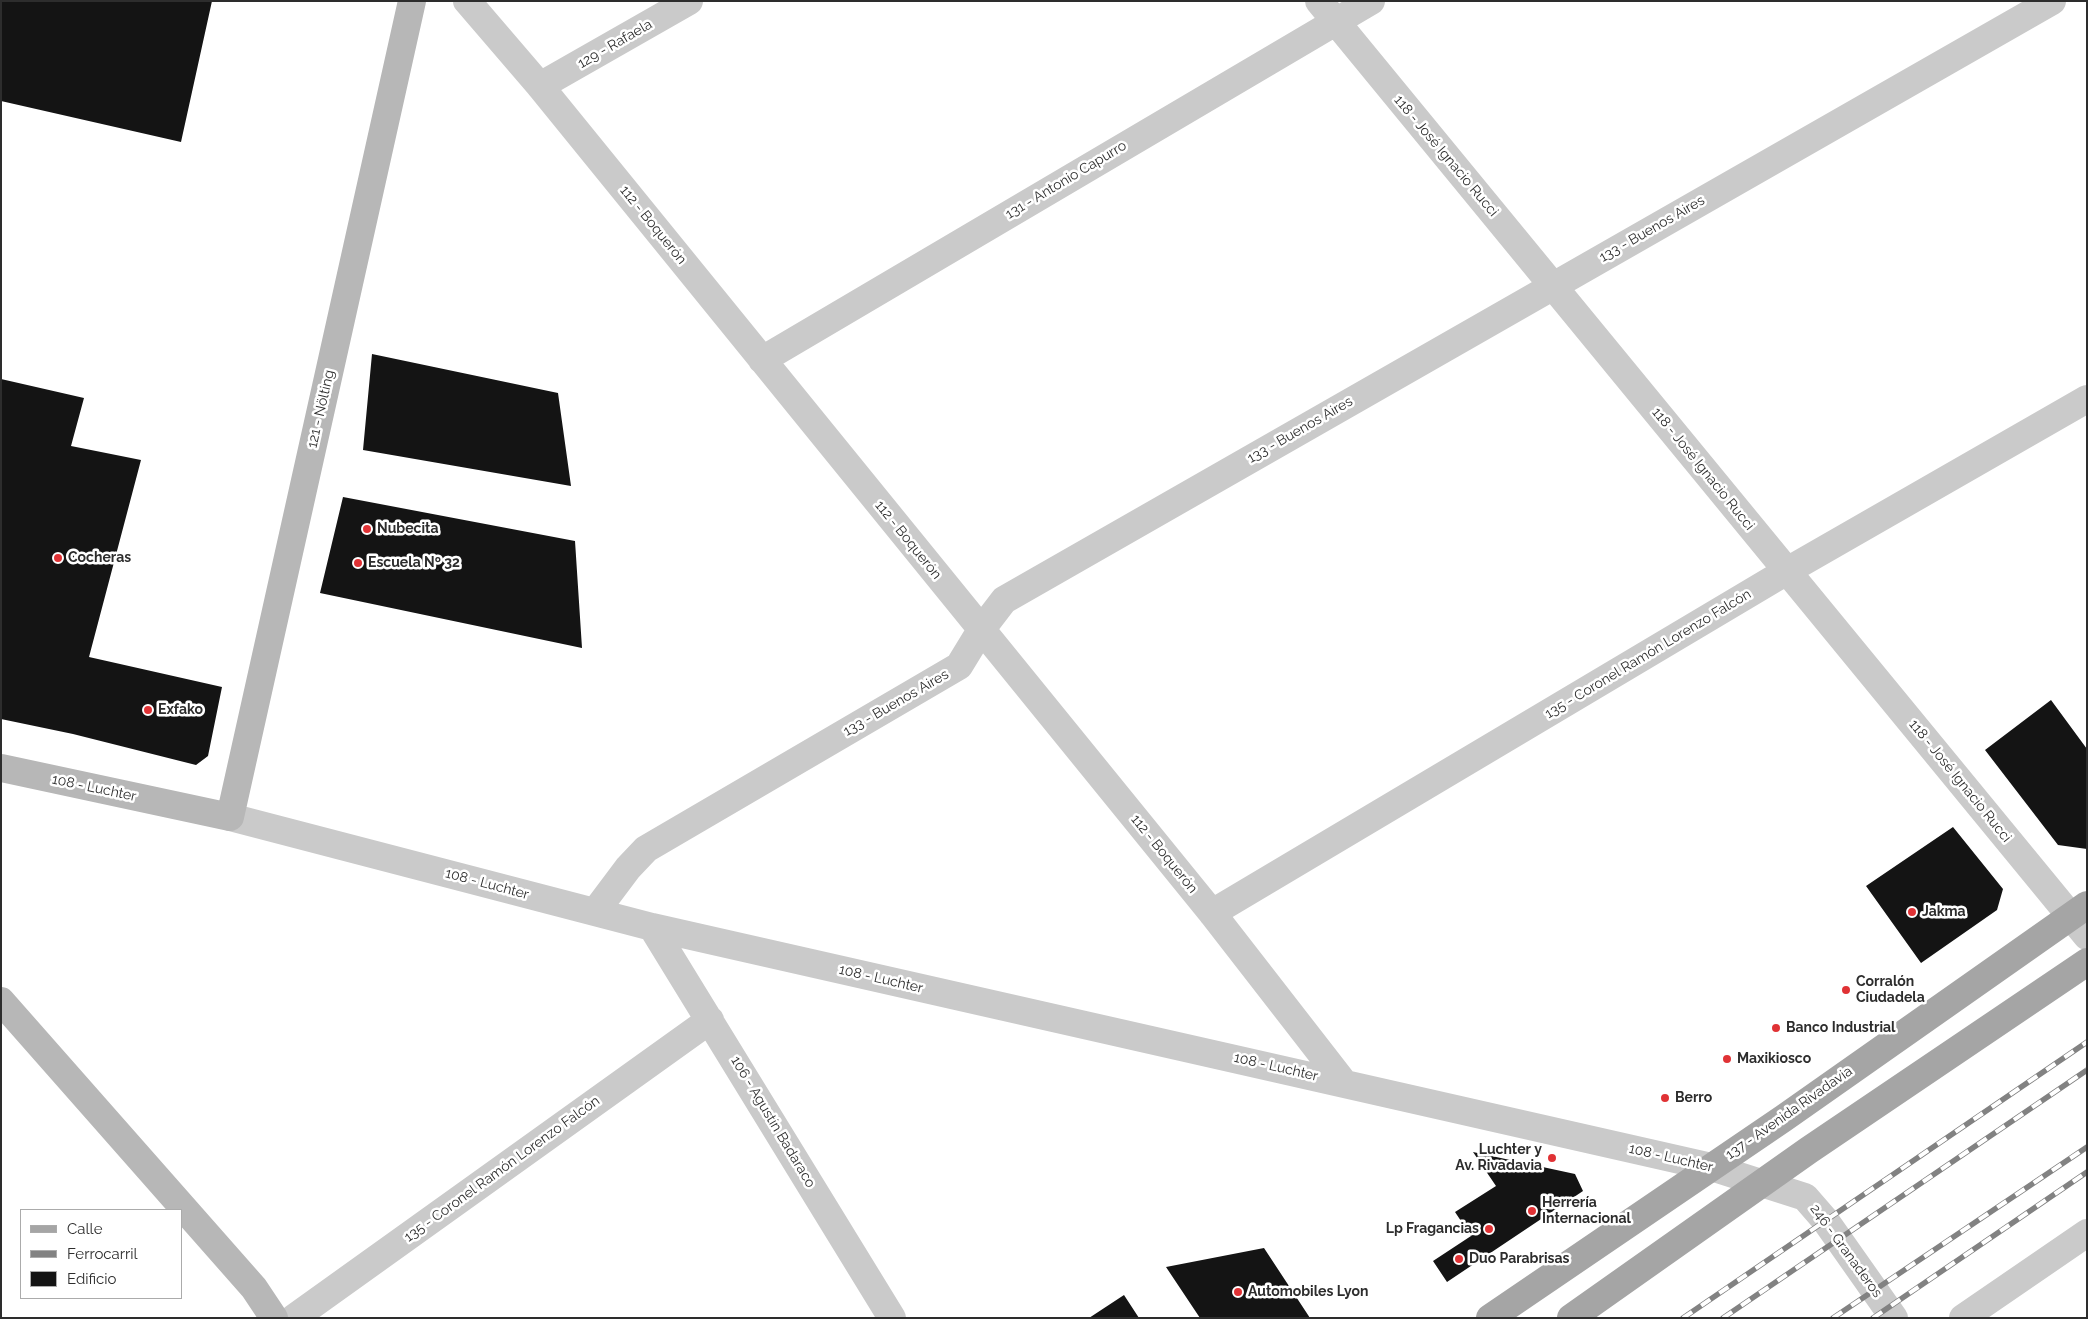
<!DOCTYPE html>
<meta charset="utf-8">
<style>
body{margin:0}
#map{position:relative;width:2088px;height:1319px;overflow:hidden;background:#fff;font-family:Raleway,sans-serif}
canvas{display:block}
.frame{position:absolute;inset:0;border:2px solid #2d2d2d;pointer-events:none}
.legend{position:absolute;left:20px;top:1209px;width:162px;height:90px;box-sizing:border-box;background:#fff;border:1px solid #ababab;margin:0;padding:6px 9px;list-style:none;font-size:15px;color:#2d2d2d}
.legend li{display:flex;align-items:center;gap:10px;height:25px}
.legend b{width:25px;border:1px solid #ababab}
</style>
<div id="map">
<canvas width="2088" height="1319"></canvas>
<div class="frame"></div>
<ul class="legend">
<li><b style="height:6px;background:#a5a5a5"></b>Calle</li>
<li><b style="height:6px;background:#828282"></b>Ferrocarril</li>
<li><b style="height:14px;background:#141414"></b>Edificio</li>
</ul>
</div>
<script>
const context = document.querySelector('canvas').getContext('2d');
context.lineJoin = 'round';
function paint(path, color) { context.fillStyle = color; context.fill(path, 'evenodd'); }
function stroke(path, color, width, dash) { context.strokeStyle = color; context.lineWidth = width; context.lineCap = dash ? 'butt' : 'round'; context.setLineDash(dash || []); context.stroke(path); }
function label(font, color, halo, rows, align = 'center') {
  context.font = font + ' Raleway,sans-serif'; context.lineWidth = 5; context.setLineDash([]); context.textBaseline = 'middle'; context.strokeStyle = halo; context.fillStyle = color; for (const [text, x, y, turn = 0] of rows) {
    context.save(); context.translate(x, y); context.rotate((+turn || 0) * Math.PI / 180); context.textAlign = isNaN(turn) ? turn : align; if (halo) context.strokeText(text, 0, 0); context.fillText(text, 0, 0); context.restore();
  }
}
paint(new Path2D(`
 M 1,1 L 212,1 L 181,142 L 1,101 Z
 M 372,354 L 558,393 L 571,486 L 363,450 Z
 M 1,379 L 84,398 L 71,446 L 141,460 L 89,657 L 222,687 L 208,756 L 196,765 L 73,734 L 1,719 Z
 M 343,497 L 575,541 L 582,648 L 320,593 Z
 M 2051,700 L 2087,749 L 2087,849 L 2058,845 L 1985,750 Z
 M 1953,827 L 2003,889 L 1997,910 L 1921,963 L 1866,886 Z
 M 1473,1152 L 1575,1174 L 1583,1191 L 1447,1282 L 1433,1261 L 1471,1236 L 1455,1212 L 1496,1186 Z
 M 1264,1248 L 1310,1318 L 1200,1318 L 1166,1267 Z
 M 1124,1295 L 1139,1318 L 1089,1318 Z`), '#141414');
stroke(new Path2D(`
 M 467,1 L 540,86 L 1212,913 L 1344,1083
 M 1319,1 L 2087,936
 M 540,86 L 689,1
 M 762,360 L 1371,1
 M 230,817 L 652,927 L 1711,1167 L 1805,1197 L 1825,1220 L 1894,1318
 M 595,912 L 628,868 L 646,849 L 959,666 L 981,630 L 1004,600 L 2052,1
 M 1212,913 L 1787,571 L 2087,399
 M 652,927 L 892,1318
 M 294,1318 L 710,1020
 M 1963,1318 L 2087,1233`), '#cacaca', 28);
stroke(new Path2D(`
 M 1,768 L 230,817 L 412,1
 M 1,1001 L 254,1288 L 274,1318`), '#b7b7b7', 28);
stroke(new Path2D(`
 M 1490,1318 L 1784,1118 L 2087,905
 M 1571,1318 L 1809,1150 L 2087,962`), '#a5a5a5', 28);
const rail = new Path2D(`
 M 1683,1318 L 2087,1042
 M 1723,1318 L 2087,1070
 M 1833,1318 L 2087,1147
 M 1873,1318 L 2087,1172`);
stroke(rail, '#828282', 5.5);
stroke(rail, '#fff', 4, [11]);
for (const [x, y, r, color] of [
 [367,529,5,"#e03235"],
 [58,558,5,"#e03235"],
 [358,563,5,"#e03235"],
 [148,710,5,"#e03235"],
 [1912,912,5,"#e03235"],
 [1846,990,5,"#e03235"],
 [1776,1028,5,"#e03235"],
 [1727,1059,5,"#e03235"],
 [1665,1098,5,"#e03235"],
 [1552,1158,5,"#e03235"],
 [1532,1211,5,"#e03235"],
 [1489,1229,5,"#e03235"],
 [1459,1259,5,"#e03235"],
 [1238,1292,5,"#e03235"]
]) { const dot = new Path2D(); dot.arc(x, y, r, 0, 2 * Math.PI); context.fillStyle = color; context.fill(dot); stroke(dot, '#fff', 2); }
label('14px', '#2d2d2d', '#fff', [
 ["129 - Rafaela",615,44,-30],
 ["118 - José Ignacio Rucci",1446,156,50],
 ["131 - Antonio Capurro",1066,180,-31],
 ["112 - Boquerón",653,225,51],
 ["133 - Buenos Aires",1652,229,-30],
 ["121 - Nölting",321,409,-77],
 ["133 - Buenos Aires",1300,430,-30],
 ["118 - José Ignacio Rucci",1703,469,51],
 ["112 - Boquerón",908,540,51],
 ["135 - Coronel Ramón Lorenzo Falcón",1648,654,-31],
 ["133 - Buenos Aires",896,703,-30],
 ["118 - José Ignacio Rucci",1960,781,51],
 ["108 - Luchter",94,788,12],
 ["112 - Boquerón",1164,854,51],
 ["108 - Luchter",487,884,15],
 ["108 - Luchter",881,979,13],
 ["108 - Luchter",1276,1067,13],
 ["137 - Avenida Rivadavia",1789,1113,-35],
 ["106 - Agustín Badaraco",773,1122,59],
 ["108 - Luchter",1671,1158,13],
 ["135 - Coronel Ramón Lorenzo Falcón",502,1169,-36],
 ["246 - Granaderos",1846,1251,54]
]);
label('bold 14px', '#2d2d2d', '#fff', [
 ["Nubecita",377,529],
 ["Cocheras",68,558],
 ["Escuela Nº 32",368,563],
 ["Exfako",158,710],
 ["Jakma",1922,912],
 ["Corralón",1856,982],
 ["Ciudadela",1856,998],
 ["Banco Industrial",1786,1028],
 ["Maxikiosco",1737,1059],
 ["Berro",1675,1098],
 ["Luchter y",1542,1150,"right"],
 ["Av. Rivadavia",1542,1166,"right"],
 ["Herrería",1542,1203],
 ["Internacional",1542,1219],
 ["Lp Fragancias",1479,1229,"right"],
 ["Duo Parabrisas",1469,1259],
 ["Automobiles Lyon",1248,1292]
], 'left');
</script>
